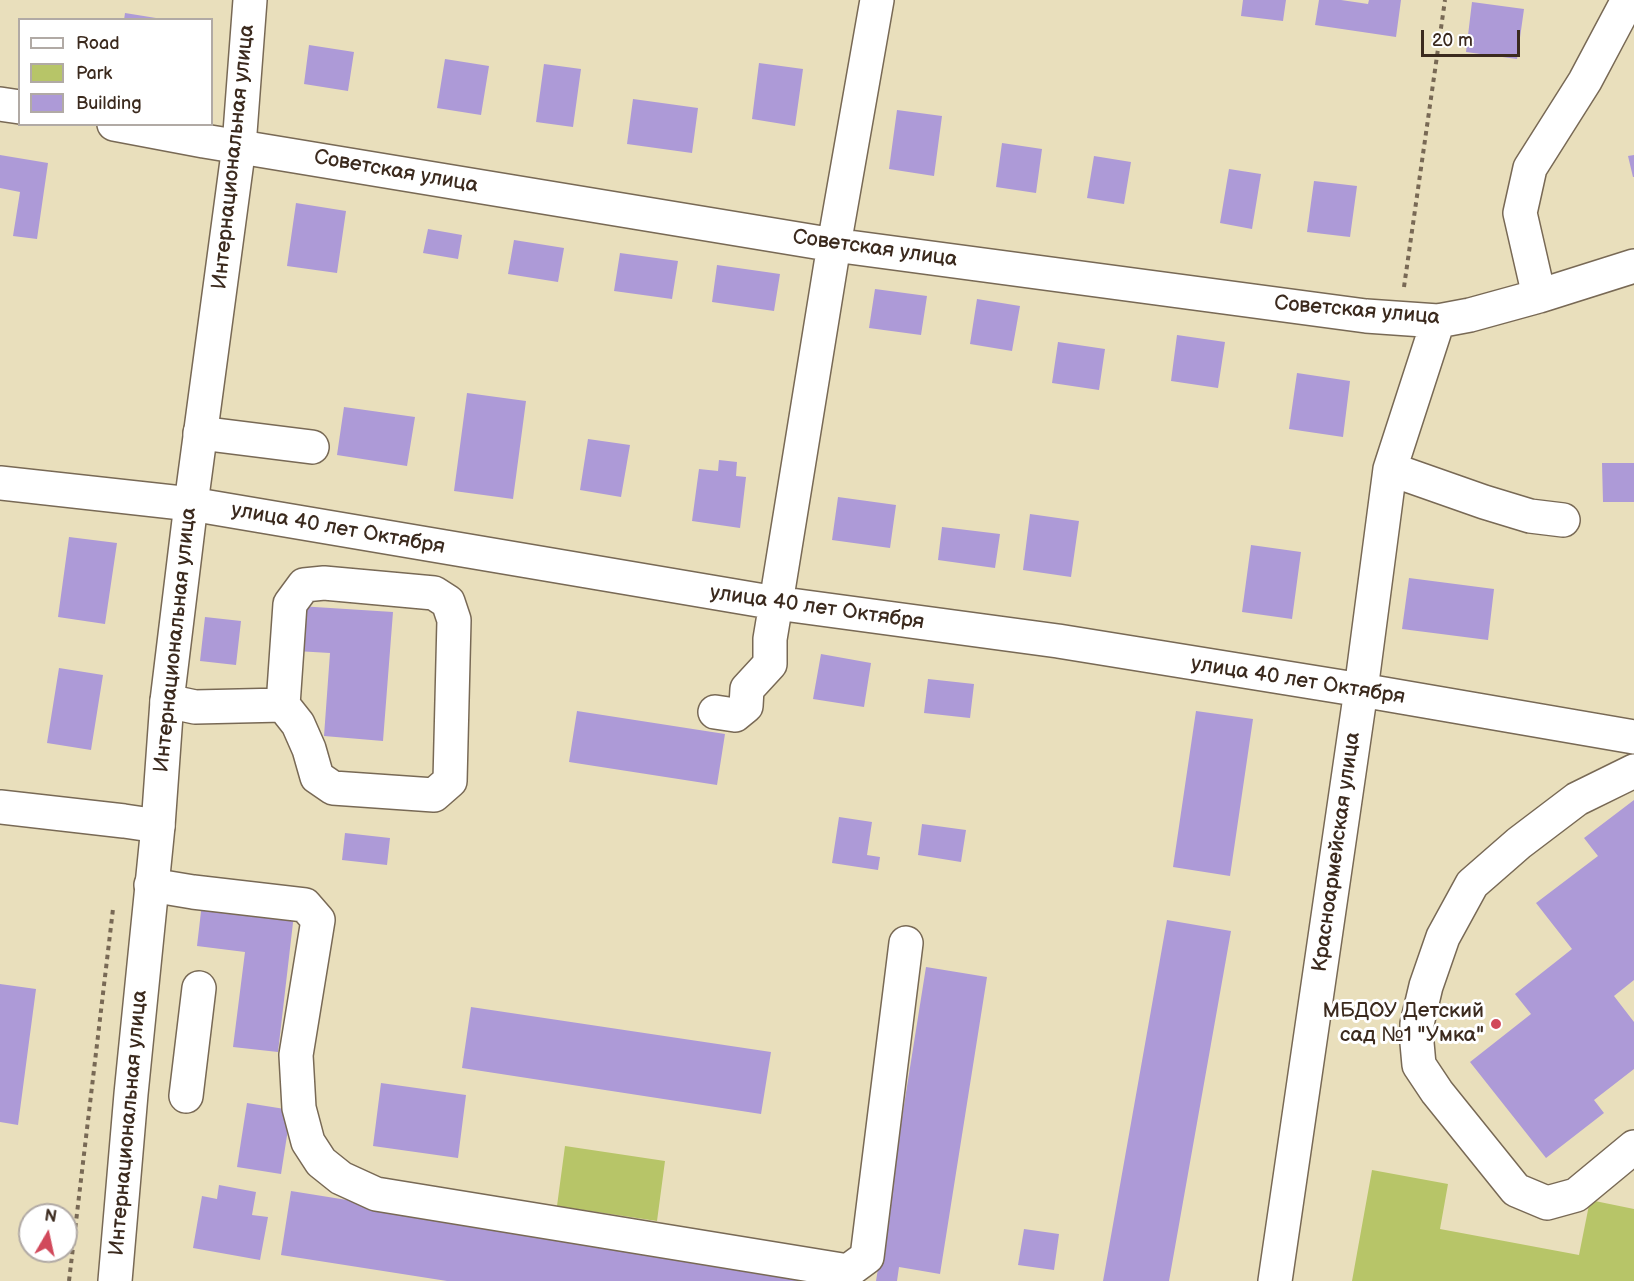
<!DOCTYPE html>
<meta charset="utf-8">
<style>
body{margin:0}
#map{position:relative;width:1634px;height:1281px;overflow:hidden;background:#e9dfbc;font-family:"Balsamiq Sans",sans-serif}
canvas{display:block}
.legend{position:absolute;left:18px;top:18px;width:195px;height:108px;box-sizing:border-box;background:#fff;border:2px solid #b1aaa5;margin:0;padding:8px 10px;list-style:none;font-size:18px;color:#3b2a1e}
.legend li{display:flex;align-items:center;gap:12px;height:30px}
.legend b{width:30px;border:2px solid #b1aaa5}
.north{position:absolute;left:18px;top:1203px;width:60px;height:60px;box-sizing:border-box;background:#fff;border:2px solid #b1aaa5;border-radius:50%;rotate:9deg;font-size:16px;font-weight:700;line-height:24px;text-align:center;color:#3b2a1e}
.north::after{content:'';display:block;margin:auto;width:21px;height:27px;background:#d1495b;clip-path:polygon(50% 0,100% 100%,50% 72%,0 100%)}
.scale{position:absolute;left:1421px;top:30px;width:99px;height:27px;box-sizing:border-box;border:3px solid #3b2a1e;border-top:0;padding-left:8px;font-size:18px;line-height:21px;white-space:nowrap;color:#3b2a1e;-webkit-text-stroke:4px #fff;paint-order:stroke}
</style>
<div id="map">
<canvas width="1634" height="1281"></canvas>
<ul class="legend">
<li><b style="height:8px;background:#fff"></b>Road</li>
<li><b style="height:16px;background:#b7c568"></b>Park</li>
<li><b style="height:16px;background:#ad9ad7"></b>Building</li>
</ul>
<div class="north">N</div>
<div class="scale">20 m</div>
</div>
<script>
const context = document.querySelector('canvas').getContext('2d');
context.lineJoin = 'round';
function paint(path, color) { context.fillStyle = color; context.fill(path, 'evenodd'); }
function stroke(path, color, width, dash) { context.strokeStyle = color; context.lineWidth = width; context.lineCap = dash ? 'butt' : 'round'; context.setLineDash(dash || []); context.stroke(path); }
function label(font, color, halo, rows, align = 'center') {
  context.font = font + ' "Balsamiq Sans",sans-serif'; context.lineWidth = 6; context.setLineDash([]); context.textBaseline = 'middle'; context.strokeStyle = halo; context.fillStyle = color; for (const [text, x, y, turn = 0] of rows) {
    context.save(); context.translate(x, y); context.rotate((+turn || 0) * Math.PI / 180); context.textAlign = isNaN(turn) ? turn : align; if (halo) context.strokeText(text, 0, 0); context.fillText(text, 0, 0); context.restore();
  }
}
paint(new Path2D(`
 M 565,1146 L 665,1161 L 657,1221 L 557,1206 Z
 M 1372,1170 L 1448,1184 L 1440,1229 L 1579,1255 L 1590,1200 L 1634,1209 L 1634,1281 L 1352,1281 Z`), '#b7c568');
paint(new Path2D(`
 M 1243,0 L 1286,0 L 1283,21 L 1241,16 Z
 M 1319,0 L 1341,0 L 1368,4 L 1369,0 L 1401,0 L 1396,37 L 1315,25 Z
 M 1472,2 L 1524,9 L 1517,59 L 1466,52 Z
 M 125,13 L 156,18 L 155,20 L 124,20 Z
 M 309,45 L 354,52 L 348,91 L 304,84 Z
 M 445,59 L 489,66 L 481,115 L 437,108 Z
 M 759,63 L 803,69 L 795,126 L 752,119 Z
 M 544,64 L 581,69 L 573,127 L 536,122 Z
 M 633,99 L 698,108 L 692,153 L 627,144 Z
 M 897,110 L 942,116 L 934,176 L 889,169 Z
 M 1002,143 L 1042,149 L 1036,193 L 996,187 Z
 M 0,155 L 48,163 L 37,239 L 13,236 L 20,192 L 0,188 Z
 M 1634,155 L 1634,177 L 1633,177 L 1628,156 Z
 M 1094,156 L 1131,162 L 1124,204 L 1087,198 Z
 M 1229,169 L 1261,174 L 1252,229 L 1220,223 Z
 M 1314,181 L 1357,186 L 1350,237 L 1307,232 Z
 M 296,203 L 346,211 L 337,273 L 287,266 Z
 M 428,229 L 462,235 L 458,259 L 423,253 Z
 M 514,240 L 564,248 L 558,282 L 508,274 Z
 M 620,253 L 678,261 L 672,299 L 614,291 Z
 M 717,265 L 780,274 L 774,311 L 712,302 Z
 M 875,289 L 927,296 L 921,335 L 869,328 Z
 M 977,299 L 1020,306 L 1012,351 L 970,344 Z
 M 1177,335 L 1225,342 L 1218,388 L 1171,381 Z
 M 1058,342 L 1105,349 L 1099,390 L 1052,383 Z
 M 1297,373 L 1350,381 L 1343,437 L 1289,429 Z
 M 467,393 L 526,401 L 513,499 L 454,491 Z
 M 344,407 L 415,417 L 407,466 L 337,455 Z
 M 588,439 L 630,445 L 621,497 L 580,490 Z
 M 719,460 L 737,462 L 736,476 L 746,477 L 740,528 L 692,521 L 699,469 L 718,471 Z
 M 1602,463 L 1634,463 L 1634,502 L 1603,502 Z
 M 838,497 L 896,505 L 890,548 L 832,540 Z
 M 1030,514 L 1079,521 L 1071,577 L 1023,570 Z
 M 942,527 L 1000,534 L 995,568 L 938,560 Z
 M 69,537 L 117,543 L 105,624 L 58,617 Z
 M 1251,545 L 1301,552 L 1292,619 L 1242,612 Z
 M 1409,578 L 1494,589 L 1488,640 L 1402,629 Z
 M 299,606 L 393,612 L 383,741 L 324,736 L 330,653 L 296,651 Z
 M 205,617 L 241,621 L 236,665 L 200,661 Z
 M 821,654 L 871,663 L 864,707 L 813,699 Z
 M 59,668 L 103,675 L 91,750 L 47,743 Z
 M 928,679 L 974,684 L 970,718 L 924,713 Z
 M 577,711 L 725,734 L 717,785 L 569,762 Z
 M 1196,711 L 1253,719 L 1230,876 L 1173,867 Z
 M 1634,800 L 1634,980 L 1614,996 L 1634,1022 L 1634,1069 L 1594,1100 L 1604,1113 L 1546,1158 L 1470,1062 L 1531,1014 L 1515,994 L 1572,949 L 1536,903 L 1598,856 L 1584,838 Z
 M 839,817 L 872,822 L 867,855 L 880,857 L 878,870 L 832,863 Z
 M 922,824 L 966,830 L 961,862 L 918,855 Z
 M 345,833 L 390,838 L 387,865 L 342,860 Z
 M 202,903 L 294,914 L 278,1052 L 233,1047 L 245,952 L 197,946 Z
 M 1167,920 L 1231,931 L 1169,1281 L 1103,1281 Z
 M 926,967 L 987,977 L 940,1274 L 899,1267 L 897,1281 L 876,1281 Z
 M 0,984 L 36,989 L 18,1125 L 0,1122 Z
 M 471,1007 L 771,1052 L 761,1114 L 462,1068 Z
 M 381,1083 L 466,1095 L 458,1158 L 373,1146 Z
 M 247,1103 L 291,1110 L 281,1174 L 237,1167 Z
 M 219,1185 L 256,1192 L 252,1215 L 268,1217 L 260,1260 L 193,1248 L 202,1196 L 217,1199 Z
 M 291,1191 L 846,1280 L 846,1281 L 447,1281 L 281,1255 Z
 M 1024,1229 L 1059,1234 L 1054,1270 L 1018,1265 Z`), '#ad9ad7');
const minor = new Path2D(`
 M 0,104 L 20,107
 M 114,124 L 204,141 L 834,245 L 1366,316 L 1438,321 L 1470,315 L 1539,296 L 1634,266
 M 1539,296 L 1520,213 L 1530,168 L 1585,81 L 1628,0
 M 200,433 L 312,447
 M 1390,469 L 1484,502 L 1530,516 L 1563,520
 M 0,483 L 191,504 L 776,603 L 1058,641 L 1361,690 L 1634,737
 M 167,701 L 195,707 L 283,705 L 298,724 L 309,749 L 317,777 L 333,788 L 434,795 L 450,781 L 454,620 L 448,602 L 434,593 L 324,583 L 304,585 L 290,604 L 283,705
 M 715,712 L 735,715 L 746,706 L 747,689 L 770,664 L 770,639 L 776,603 L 834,245 L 877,0
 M 1634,771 L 1577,799 L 1519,843 L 1472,884 L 1443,937 L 1426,986 L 1417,1024 L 1417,1043 L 1419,1065 L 1437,1092 L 1516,1190 L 1547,1203 L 1576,1195 L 1634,1147
 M 0,807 L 124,821 L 158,826
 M 151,885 L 193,892 L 305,905 L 318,920 L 296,1055 L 299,1108 L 308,1142 L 321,1162 L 341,1178 L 376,1194 L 848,1271 L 867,1257 L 906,943
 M 186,1096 L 199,988
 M 1275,1281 L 1361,690 L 1390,469 L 1438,321`);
const major = new Path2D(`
 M 115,1281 L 131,1094 L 158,826 L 167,701 L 191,504 L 239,146 L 250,0`);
stroke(minor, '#786955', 36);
stroke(major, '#786955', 36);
stroke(new Path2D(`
 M 1404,287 L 1445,0
 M 1345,1032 L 1385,1038
 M 69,1281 L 113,909`), '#786955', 4, [4.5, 4.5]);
stroke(minor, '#fff', 33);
stroke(major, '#fff', 33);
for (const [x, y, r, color] of [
 [1496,1024,6,"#d1495b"]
]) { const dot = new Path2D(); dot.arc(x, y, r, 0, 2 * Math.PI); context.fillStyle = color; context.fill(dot); stroke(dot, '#fff', 2); }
label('21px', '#3b2a1e', '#fff', [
 ["Интернациональная улица",234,157,-84],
 ["Советская улица",396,172,10],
 ["Советская улица",875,249,8],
 ["Советская улица",1357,311,5],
 ["улица 40 лет Октября",338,529,10],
 ["улица 40 лет Октября",817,608,8],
 ["Интернациональная улица",176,640,-84],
 ["улица 40 лет Октября",1298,681,9],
 ["Красноармейская улица",1337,852,-82],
 ["Интернациональная улица",129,1123,-85]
]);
label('21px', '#3b2a1e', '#fff', [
 ["МБДОУ Детский",1484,1012],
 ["сад №1 \"Умка\"",1484,1036]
], 'right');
</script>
